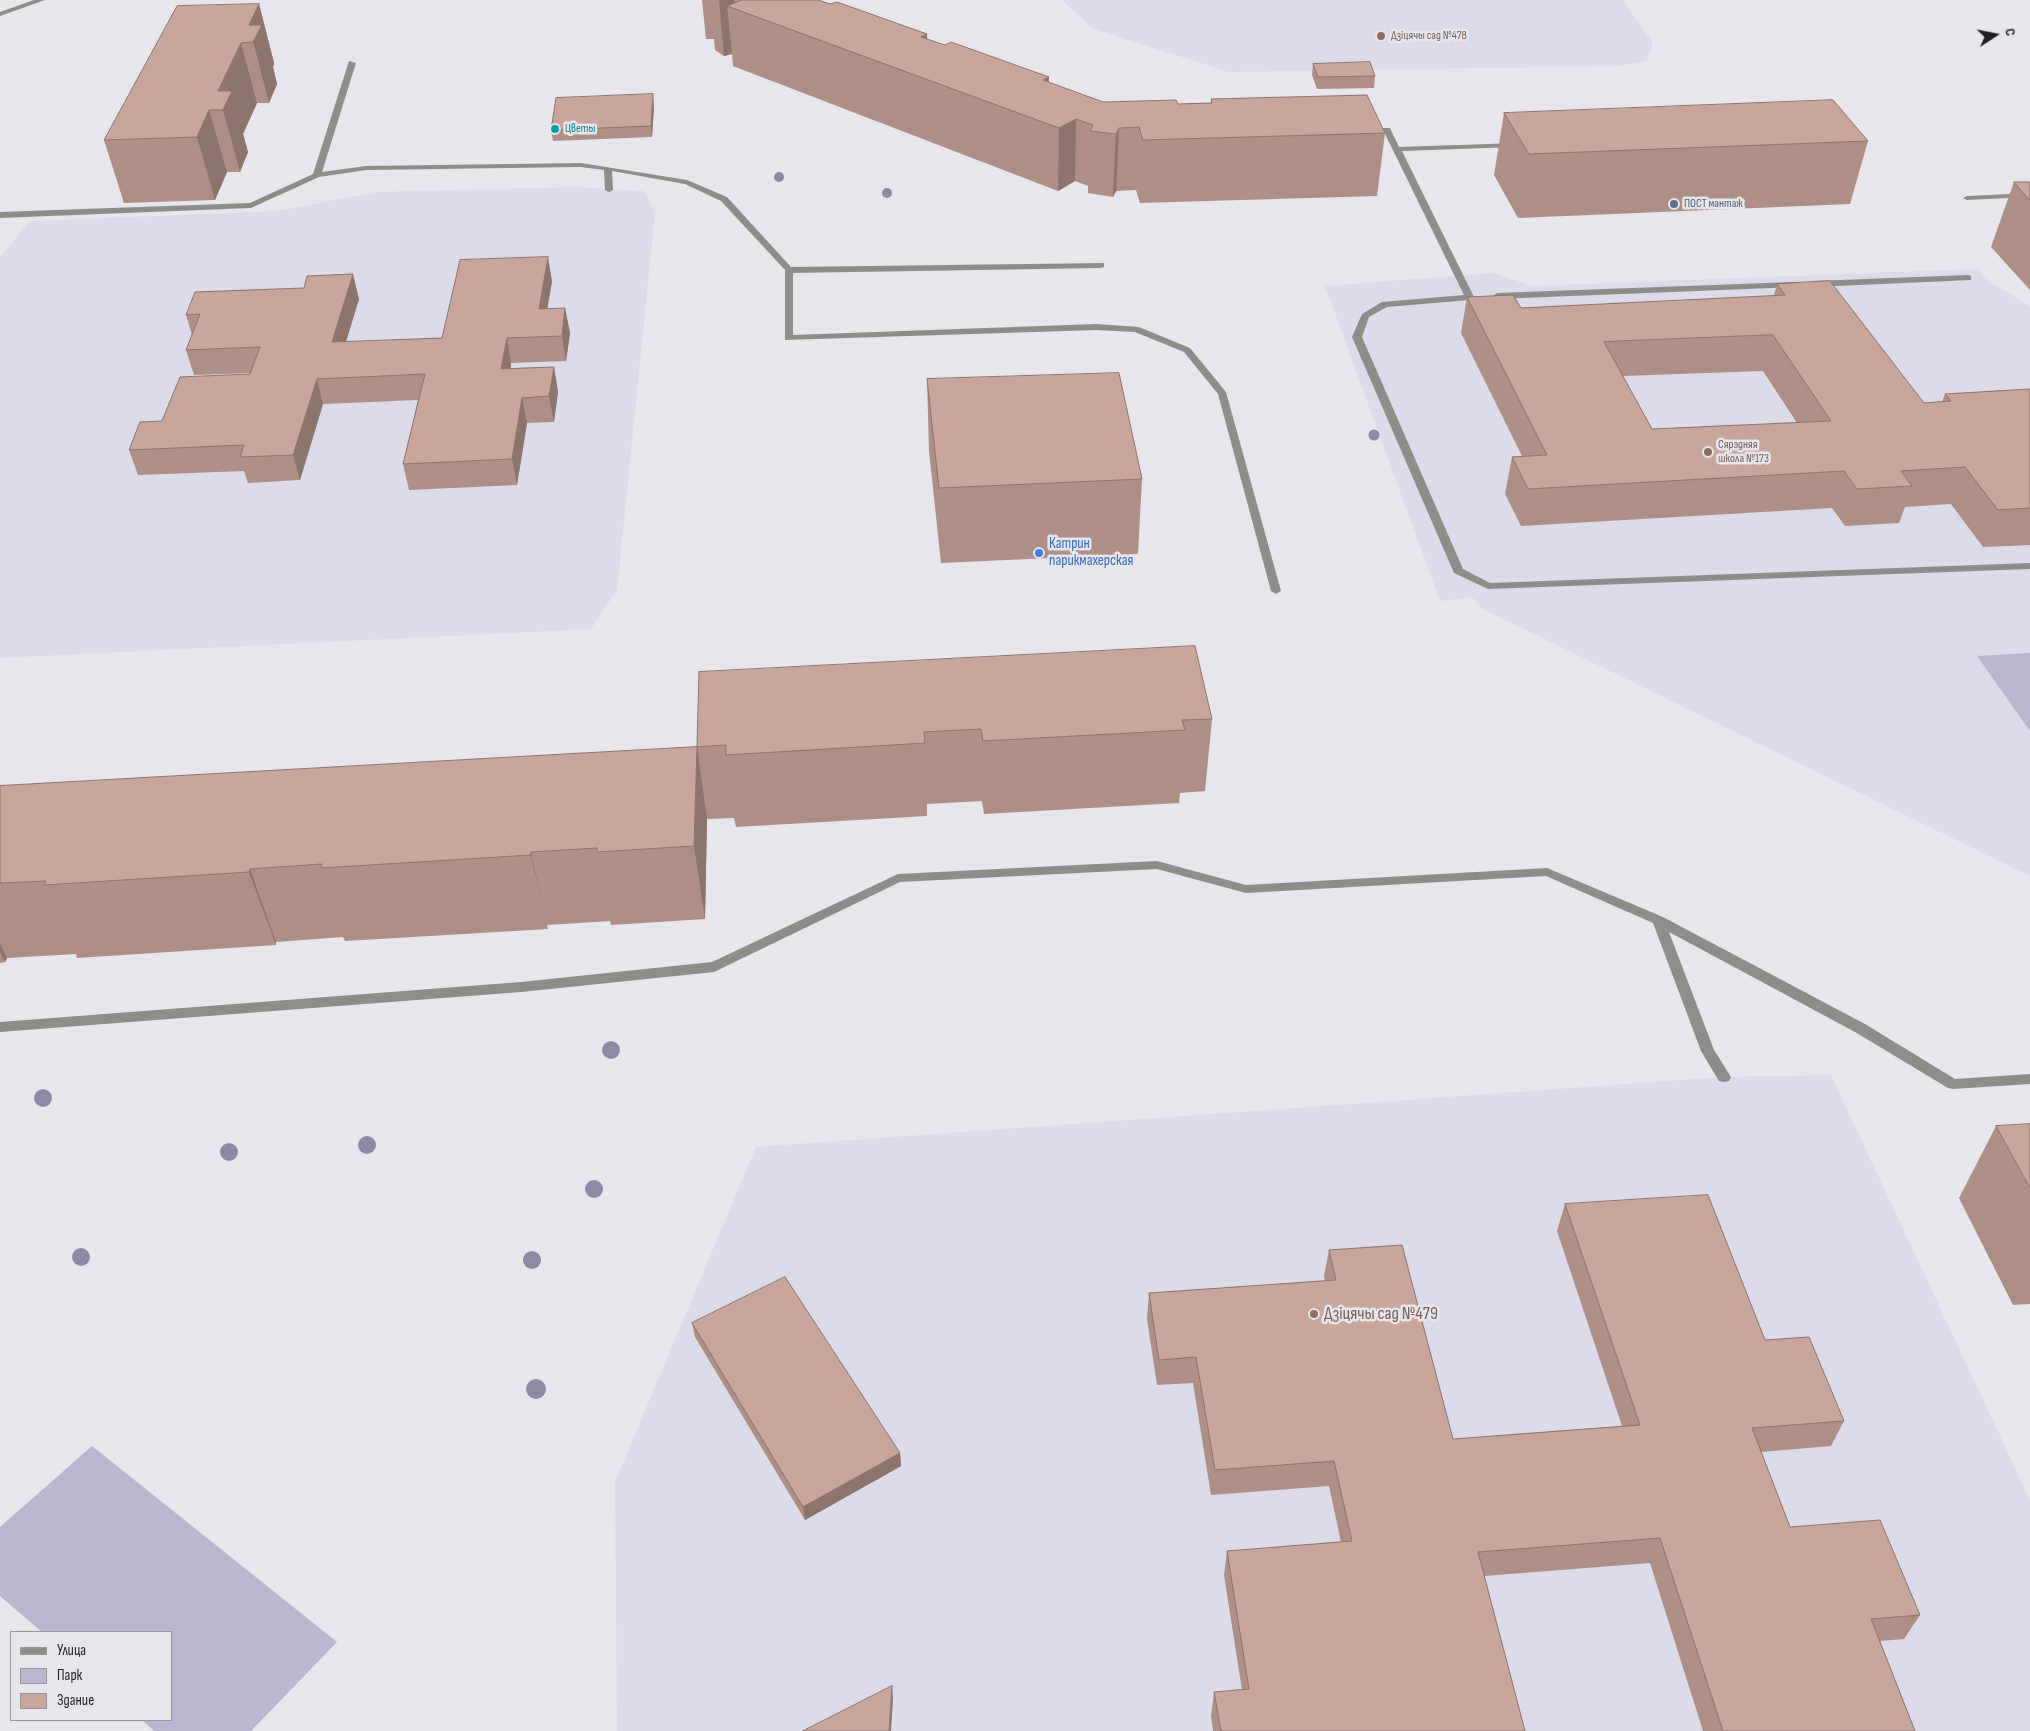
<!DOCTYPE html>
<meta charset="utf-8">
<style>
body{margin:0}
#map{position:relative;width:2030px;height:1731px;overflow:hidden;background:#e6e6ec;font-family:"Sofia Sans Condensed",sans-serif}
canvas{display:block}
.legend{position:absolute;left:10px;top:1631px;width:162px;height:90px;box-sizing:border-box;background:#e6e6ec;border:1px solid #96969b;margin:0;padding:6px 9px;list-style:none;font-size:15px;color:#1f1e21}
.legend li{display:flex;align-items:center;gap:10px;height:25px}
.legend b{width:25px;border:1px solid #96969b}
.north{position:absolute;left:1970px;top:10px;width:50px;height:50px;-webkit-text-stroke:4px #e6e6ec;paint-order:stroke;rotate:79deg;font-size:14px;font-weight:700;line-height:20px;text-align:center;color:#1f1e21}
.north::after{content:'';display:block;margin:auto;width:18px;height:22px;background:#1f1e21;clip-path:polygon(50% 0,100% 100%,50% 72%,0 100%)}
</style>
<div id="map">
<canvas width="2030" height="1731"></canvas>
<ul class="legend">
<li><b style="height:6px;background:#8d8d8a"></b>Улица</li>
<li><b style="height:14px;background:#b8b6d1"></b>Парк</li>
<li><b style="height:14px;background:#caa59c"></b>Здание</li>
</ul>
<div class="north">С</div>
</div>
<script>
const context = document.querySelector('canvas').getContext('2d');
context.lineJoin = 'round';
function paint(path, color) { context.fillStyle = color; context.fill(path, 'evenodd'); }
function stroke(path, color, width, dash) { context.strokeStyle = color; context.lineWidth = width; context.lineCap = dash ? 'butt' : 'round'; context.setLineDash(dash || []); context.stroke(path); }
function label(font, color, halo, rows, align = 'center') {
  context.font = font + ' "Sofia Sans Condensed",sans-serif'; context.lineWidth = 5; context.setLineDash([]); context.textBaseline = 'middle'; context.strokeStyle = halo; context.fillStyle = color; for (const [text, x, y, turn = 0] of rows) {
    context.save(); context.translate(x, y); context.rotate((+turn || 0) * Math.PI / 180); context.textAlign = isNaN(turn) ? turn : align; if (halo) context.strokeText(text, 0, 0); context.fillText(text, 0, 0); context.restore();
  }
}
paint(new Path2D(`
 M 1062,0 L 1623,0 L 1653,43 L 1647,61 L 1618,66 L 1228,72 L 1092,28 Z
 M 575,187 L 644,191 L 655,212 L 617,590 L 591,629 L 0,658 L 0,257 L 30,221 L 277,211 L 376,192 Z
 M 1977,269 L 1987,280 L 2030,306 L 2030,876 L 1481,608 L 1472,597 L 1440,601 L 1325,286 L 1493,273 L 1532,286 Z
 M 1831,1075 L 2030,1500 L 2030,1731 L 617,1731 L 615,1482 L 756,1147 L 1724,1077 Z`), '#dcdbe9');
paint(new Path2D(`
 M 2030,653 L 2030,731 L 1977,656 Z
 M 92,1446 L 337,1642 L 251,1731 L 154,1731 L 142,1720 L 171,1720 L 171,1632 L 42,1632 L 0,1596 L 0,1527 Z`), '#b8b6d1');
paint(new Path2D(`
 M 349,61 L 356,63 L 322,172 L 366,166 L 581,163 L 687,180 L 727,197 L 791,267 L 1104,263 L 1104,267 L 1101,268 L 793,273 L 793,335 L 1096,324 L 1139,327 L 1190,348 L 1226,392 L 1281,591 L 1276,594 L 1271,591 L 1218,394 L 1184,352 L 1135,332 L 1096,330 L 785,340 L 785,270 L 721,201 L 685,184 L 612,171 L 613,190 L 609,192 L 605,190 L 604,170 L 581,167 L 366,170 L 319,177 L 251,208 L 0,218 L 0,212 L 250,203 L 313,174 Z
 M 1365,128 L 1390,128 L 1399,147 L 1516,143 L 1520,145 L 1516,147 L 1402,151 L 1474,297 L 1470,300 L 1387,307 L 1369,317 L 1362,337 L 1463,569 L 1490,583 L 2030,563 L 2030,569 L 1488,589 L 1454,573 L 1352,337 L 1362,314 L 1382,302 L 1464,295 L 1384,132 L 1368,132 L 1364,130 Z
 M 2030,193 L 2030,197 L 1967,200 L 1963,198 L 1967,196 Z
 M 1968,275 L 1971,276 L 1971,280 L 1814,287 L 1810,284 L 1814,281 Z
 M 1794,282 L 1797,283 L 1797,287 L 1497,299 L 1493,296 L 1497,293 Z
 M 1157,861 L 1246,885 L 1547,868 L 1663,917 L 1865,1024 L 1955,1079 L 2030,1074 L 2030,1084 L 1953,1089 L 1948,1088 L 1855,1032 L 1669,932 L 1714,1050 L 1731,1077 L 1729,1081 L 1724,1082 L 1719,1081 L 1701,1051 L 1653,923 L 1546,876 L 1246,893 L 1157,869 L 900,882 L 714,972 L 521,992 L 0,1032 L 0,1022 L 521,982 L 712,962 L 898,874 Z`), '#8d8d8a');
paint(new Path2D(`
 M 34,0 L 45,0 L 0,16 L 0,12 Z`), '#8d8d8a');
context.fillStyle = '#8d8aa6';
for (const [x, y, r] of [
 [779,177,5],
 [887,193,5],
 [1374,435,5.5],
 [611,1050,9],
 [43,1098,9],
 [367,1145,9],
 [229,1152,9],
 [594,1189,9],
 [81,1257,9],
 [532,1260,9],
 [536,1389,10]
]) { context.beginPath(); context.arc(x, y, r, 0, 2 * Math.PI); context.fill(); }
paint(new Path2D(`
 M 702,0 L 818,0 L 927,34 L 927,39 L 1103,102 L 1178,104 L 1211,103 L 1211,99 L 1385,133 L 1377,196 L 1140,203 L 1136,190 L 1116,191 L 1113,197 L 1088,193 L 1088,186 L 1075,181 L 1058,191 L 733,66 L 732,54 L 724,56 L 715,50 L 714,39 L 706,39 Z
 M 259,4 L 274,63 L 273,67 L 277,84 L 269,103 L 257,103 L 243,134 L 248,152 L 240,172 L 227,172 L 215,200 L 124,203 L 104,140 Z
 M 1313,64 L 1375,76 L 1374,88 L 1317,89 L 1312,75 Z
 M 654,106 L 652,137 L 553,141 L 551,130 Z
 M 1504,113 L 1868,141 L 1850,204 L 1518,218 L 1494,175 Z
 M 2014,182 L 2030,182 L 2030,290 L 1991,247 Z
 M 552,281 L 547,309 L 565,308 L 570,333 L 566,361 L 511,363 L 511,368 L 554,367 L 558,392 L 554,422 L 527,423 L 517,485 L 409,490 L 403,464 L 418,400 L 323,404 L 300,480 L 248,483 L 244,471 L 138,475 L 129,450 L 162,421 L 251,373 L 194,375 L 186,350 L 192,335 L 186,315 L 359,299 L 346,342 L 442,338 Z
 M 1777,284 L 1924,403 L 1942,402 L 1945,394 L 2030,389 L 2030,545 L 1983,547 L 1951,504 L 1905,507 L 1899,523 L 1845,526 L 1832,508 L 1521,526 L 1505,494 L 1512,457 L 1522,456 L 1461,333 L 1467,297 L 1521,308 L 1774,296 ZM 1763,371 L 1797,423 L 1652,429 L 1623,376 Z
 M 927,379 L 1142,479 L 1138,554 L 941,563 L 929,451 Z
 M 699,672 L 1212,719 L 1205,791 L 1180,793 L 1179,803 L 984,814 L 982,801 L 927,804 L 927,816 L 736,827 L 734,818 L 707,819 L 705,919 L 611,925 L 610,921 L 547,925 L 548,929 L 345,941 L 343,937 L 276,942 L 276,945 L 77,958 L 76,954 L 7,958 L 5,962 L 0,963 L 0,786 L 697,747 Z
 M 2030,1124 L 2030,1304 L 2013,1305 L 1959,1198 L 1996,1126 Z
 M 1565,1204 L 1765,1340 L 1844,1421 L 1831,1446 L 1761,1452 L 1790,1527 L 1920,1615 L 1904,1639 L 1880,1641 L 1915,1731 L 1703,1731 L 1650,1563 L 1484,1576 L 1525,1731 L 1213,1731 L 1211,1716 L 1214,1692 L 1242,1690 L 1224,1575 L 1227,1551 L 1341,1542 L 1329,1486 L 1211,1495 L 1193,1383 L 1157,1385 L 1147,1319 L 1149,1293 L 1325,1281 L 1324,1276 L 1329,1250 L 1453,1439 L 1622,1426 L 1557,1231 Z
 M 692,1323 L 900,1453 L 901,1466 L 805,1520 L 695,1337 Z`), '#ae8e86');
paint(new Path2D(`
 M 719,0 L 734,0 L 735,9 L 727,6 L 732,54 L 724,56 Z
 M 259,4 L 274,63 L 273,67 L 277,84 L 269,103 L 249,25 Z
 M 927,34 L 929,80 L 921,37 Z
 M 241,43 L 257,103 L 243,134 L 248,152 L 240,172 L 218,91 Z
 M 1049,77 L 1048,124 L 1043,80 Z
 M 653,94 L 654,106 L 652,137 L 651,126 Z
 M 209,110 L 227,172 L 215,200 L 197,137 Z
 M 1076,119 L 1075,181 L 1058,191 L 1059,128 Z
 M 1119,128 L 1116,191 L 1113,197 L 1116,134 Z
 M 548,257 L 552,281 L 543,334 L 539,309 Z
 M 353,274 L 359,299 L 338,367 L 332,342 Z
 M 565,308 L 570,333 L 566,361 L 562,336 Z
 M 507,338 L 511,363 L 506,394 L 501,369 Z
 M 554,367 L 558,392 L 554,422 L 549,396 Z
 M 317,379 L 323,404 L 300,480 L 293,455 Z
 M 522,398 L 527,423 L 517,485 L 512,459 Z
 M 697,747 L 707,819 L 705,919 L 694,846 Z
 M 531,852 L 547,925 L 548,929 L 531,855 Z
 M 250,869 L 276,942 L 276,945 L 249,872 Z
 M 0,944 L 7,958 L 5,962 L 0,952 Z
 M 900,1453 L 901,1466 L 805,1520 L 803,1507 Z
 M 892,1686 L 893,1698 L 891,1731 L 889,1731 Z`), '#8d746d');
const building = new Path2D(`
 M 742,0 L 818,0 L 830,4 L 837,2 L 927,34 L 921,37 L 945,45 L 951,42 L 1049,77 L 1043,80 L 1103,102 L 1176,100 L 1178,104 L 1212,103 L 1211,99 L 1367,95 L 1385,133 L 1143,140 L 1139,127 L 1119,128 L 1116,134 L 1090,131 L 1093,125 L 1076,119 L 1059,128 L 727,6 Z
 M 259,4 L 249,25 L 262,25 L 253,42 L 241,43 L 218,91 L 232,91 L 223,110 L 209,110 L 197,137 L 104,140 L 177,6 Z
 M 1370,62 L 1375,76 L 1318,77 L 1313,64 Z
 M 653,94 L 651,126 L 551,130 L 556,98 Z
 M 1833,100 L 1868,141 L 1529,154 L 1504,113 Z
 M 2014,182 L 2030,182 L 2030,200 Z
 M 548,257 L 539,309 L 565,308 L 562,336 L 507,338 L 501,369 L 554,367 L 549,396 L 522,398 L 512,459 L 403,464 L 425,374 L 317,379 L 293,455 L 240,457 L 244,445 L 129,450 L 140,422 L 162,421 L 180,377 L 250,374 L 260,347 L 186,350 L 200,314 L 186,315 L 195,292 L 304,288 L 307,276 L 353,274 L 332,342 L 442,338 L 460,260 Z
 M 1830,281 L 1924,403 L 1951,401 L 1945,394 L 2030,389 L 2030,508 L 1998,510 L 1965,467 L 1901,471 L 1912,486 L 1857,489 L 1844,471 L 1528,489 L 1512,457 L 1547,455 L 1467,297 L 1513,295 L 1521,308 L 1785,295 L 1777,284 ZM 1773,335 L 1831,421 L 1652,429 L 1604,342 Z
 M 1119,373 L 1142,479 L 939,488 L 927,379 Z
 M 1195,646 L 1212,719 L 1182,720 L 1185,730 L 983,741 L 981,729 L 924,732 L 925,743 L 726,755 L 726,745 L 697,747 L 699,672 Z
 M 697,747 L 694,846 L 597,852 L 597,848 L 531,852 L 531,855 L 321,868 L 322,864 L 250,869 L 249,872 L 44,885 L 46,881 L 0,883 L 0,786 Z
 M 2030,1124 L 2030,1188 L 1996,1126 Z
 M 1708,1195 L 1765,1340 L 1809,1337 L 1844,1421 L 1752,1428 L 1790,1527 L 1880,1520 L 1920,1615 L 1871,1619 L 1915,1731 L 1723,1731 L 1660,1538 L 1478,1552 L 1525,1731 L 1221,1731 L 1214,1692 L 1249,1689 L 1227,1551 L 1352,1541 L 1334,1461 L 1215,1470 L 1196,1357 L 1159,1360 L 1149,1293 L 1336,1280 L 1329,1250 L 1402,1245 L 1453,1439 L 1640,1425 L 1565,1204 Z
 M 785,1277 L 900,1453 L 803,1507 L 692,1323 Z
 M 892,1686 L 889,1731 L 803,1731 Z`);
paint(building, '#caa59c');
stroke(building, '#8d746d', 1);
for (const [x, y, r, color] of [
 [1381,36,5,"#8d6e63"],
 [555,129,5,"#0f9aa8"],
 [1674,204,5,"#5c6f8a"],
 [1708,452,5,"#8d6e63"],
 [1039,553,5,"#3f7fe0"],
 [1314,1314,5,"#8d6e63"]
]) { const dot = new Path2D(); dot.arc(x, y, r, 0, 2 * Math.PI); context.fillStyle = color; context.fill(dot); stroke(dot, '#e6e6ec', 2); }
label('12px', '#785e54', '#e6e6ec', [
 ["Дзіцячы сад №478",1391,36],
 ["Сярэдняя",1718,445],
 ["школа №173",1718,459]
], 'left');
label('12px', '#0d838f', '#e6e6ec', [
 ["Цветы",565,129]
], 'left');
label('12px', '#4e5e75', '#e6e6ec', [
 ["ПОСТ мантаж",1684,204]
], 'left');
label('15px', '#366cbe', '#e6e6ec', [
 ["Катрин",1049,544],
 ["парикмахерская",1049,561]
], 'left');
label('18px', '#785e54', '#e6e6ec', [
 ["Дзіцячы сад №479",1324,1314]
], 'left');
</script>
